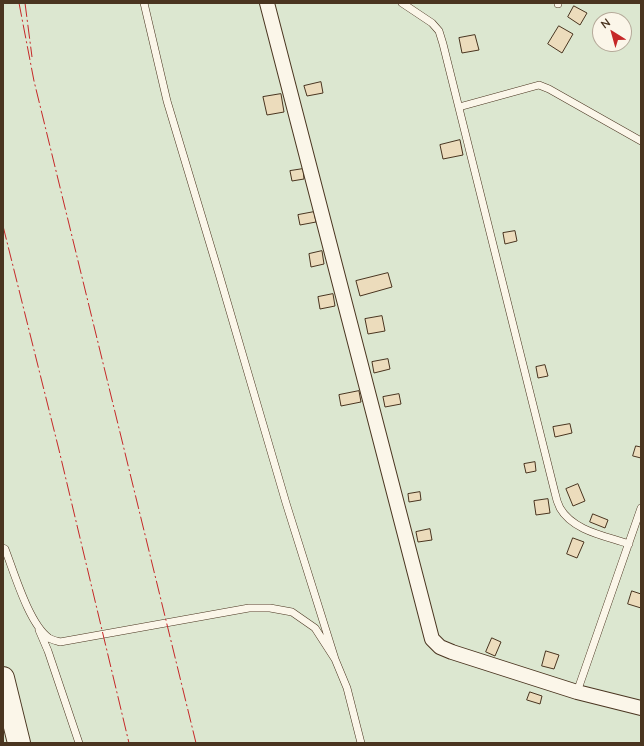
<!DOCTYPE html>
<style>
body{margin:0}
#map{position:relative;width:644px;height:746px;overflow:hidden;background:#fbf6e9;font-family:Mulish,sans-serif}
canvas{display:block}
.frame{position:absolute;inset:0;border:4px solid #4a3520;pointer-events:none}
.north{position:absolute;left:592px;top:12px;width:40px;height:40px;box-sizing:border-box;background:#fbf6e9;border:1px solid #b4a999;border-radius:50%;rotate:323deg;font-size:11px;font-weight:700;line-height:16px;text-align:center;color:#4a3520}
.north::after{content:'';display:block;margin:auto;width:14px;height:18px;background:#c62828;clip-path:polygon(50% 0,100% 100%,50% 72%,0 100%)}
</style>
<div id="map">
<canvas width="644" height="746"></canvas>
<div class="frame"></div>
<div class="north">N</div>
</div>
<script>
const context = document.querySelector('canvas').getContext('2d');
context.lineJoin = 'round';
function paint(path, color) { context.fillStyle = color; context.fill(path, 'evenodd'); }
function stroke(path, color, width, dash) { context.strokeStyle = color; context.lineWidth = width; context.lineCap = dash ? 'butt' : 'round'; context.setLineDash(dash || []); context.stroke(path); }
const green = new Path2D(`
 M 3,3 L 641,3 L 641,743 L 3,743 ZM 600,20 L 624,20 L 624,44 L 600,44 Z`);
paint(green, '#dce7d0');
stroke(green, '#887966', 1);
const building = new Path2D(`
 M 574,6 L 587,13 L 580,25 L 568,17 Z
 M 559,26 L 573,34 L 562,53 L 548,44 Z
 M 475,35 L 479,50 L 462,53 L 459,38 Z
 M 321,82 L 323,93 L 307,96 L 304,86 Z
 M 281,94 L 284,112 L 267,115 L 263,97 Z
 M 460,140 L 463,155 L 443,159 L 440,145 Z
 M 303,169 L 304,179 L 292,181 L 290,171 Z
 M 314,212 L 316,222 L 300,225 L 298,215 Z
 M 515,231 L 517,241 L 505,244 L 503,233 Z
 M 322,251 L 324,264 L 311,267 L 309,254 Z
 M 388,273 L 392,287 L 360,296 L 356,281 Z
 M 333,294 L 335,306 L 320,309 L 318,297 Z
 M 382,316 L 385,331 L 368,334 L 365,319 Z
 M 388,359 L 390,369 L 374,373 L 372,362 Z
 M 545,365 L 548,376 L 538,378 L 536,367 Z
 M 359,391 L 361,402 L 341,406 L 339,395 Z
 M 399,394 L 401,404 L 385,407 L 383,397 Z
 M 570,424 L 572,433 L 555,437 L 553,427 Z
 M 636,446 L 641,447 L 641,458 L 633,456 Z
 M 535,462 L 536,471 L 526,473 L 524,464 Z
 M 578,484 L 585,501 L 573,506 L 566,489 Z
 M 420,492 L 421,500 L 409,502 L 408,494 Z
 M 548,499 L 550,513 L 536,515 L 534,501 Z
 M 593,514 L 608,520 L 605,528 L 590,522 Z
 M 430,529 L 432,540 L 418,542 L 416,532 Z
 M 573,538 L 584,542 L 577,558 L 567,554 Z
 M 632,591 L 641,594 L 641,608 L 628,604 Z
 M 492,638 L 501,642 L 495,656 L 486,652 Z
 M 546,651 L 559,655 L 554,669 L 542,666 Z
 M 530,692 L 542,696 L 540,704 L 527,700 Z`);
paint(building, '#ecdcbc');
stroke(building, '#4a3520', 1);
const service = new Path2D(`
 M 144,3 L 167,101 L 219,274 L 286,503 L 335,659
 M 402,3 L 432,23 L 439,31 L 443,44 L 555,493 C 556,498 558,504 560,508 C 573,531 606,536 629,544
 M 558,4 L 558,3
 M 459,107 L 539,85 L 549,89 L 641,141
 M 3,548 L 5,549 C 14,572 29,624 49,638 C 52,640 57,641 60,642 L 249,608 L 270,608 L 292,612 L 315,628 L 335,659 L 347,688 L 361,743
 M 39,630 L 48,651 L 79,743
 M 577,692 L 641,508`);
const minor = new Path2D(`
 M 267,3 L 432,639 L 440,647 L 452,652 L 577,692 L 641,708`);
const primary = new Path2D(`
 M 3,678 L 19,743`);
stroke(service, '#4a3520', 8);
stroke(minor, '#4a3520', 16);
stroke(primary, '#4a3520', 24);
stroke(service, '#fbf6e9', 7);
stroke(minor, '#fbf6e9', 14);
stroke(primary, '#fbf6e9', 22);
stroke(new Path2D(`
 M 19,3 L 34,81 L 196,743
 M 25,3 L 32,57
 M 3,226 L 59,450 L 129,743`), '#c62828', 1, [14, 3, 2, 3]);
</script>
